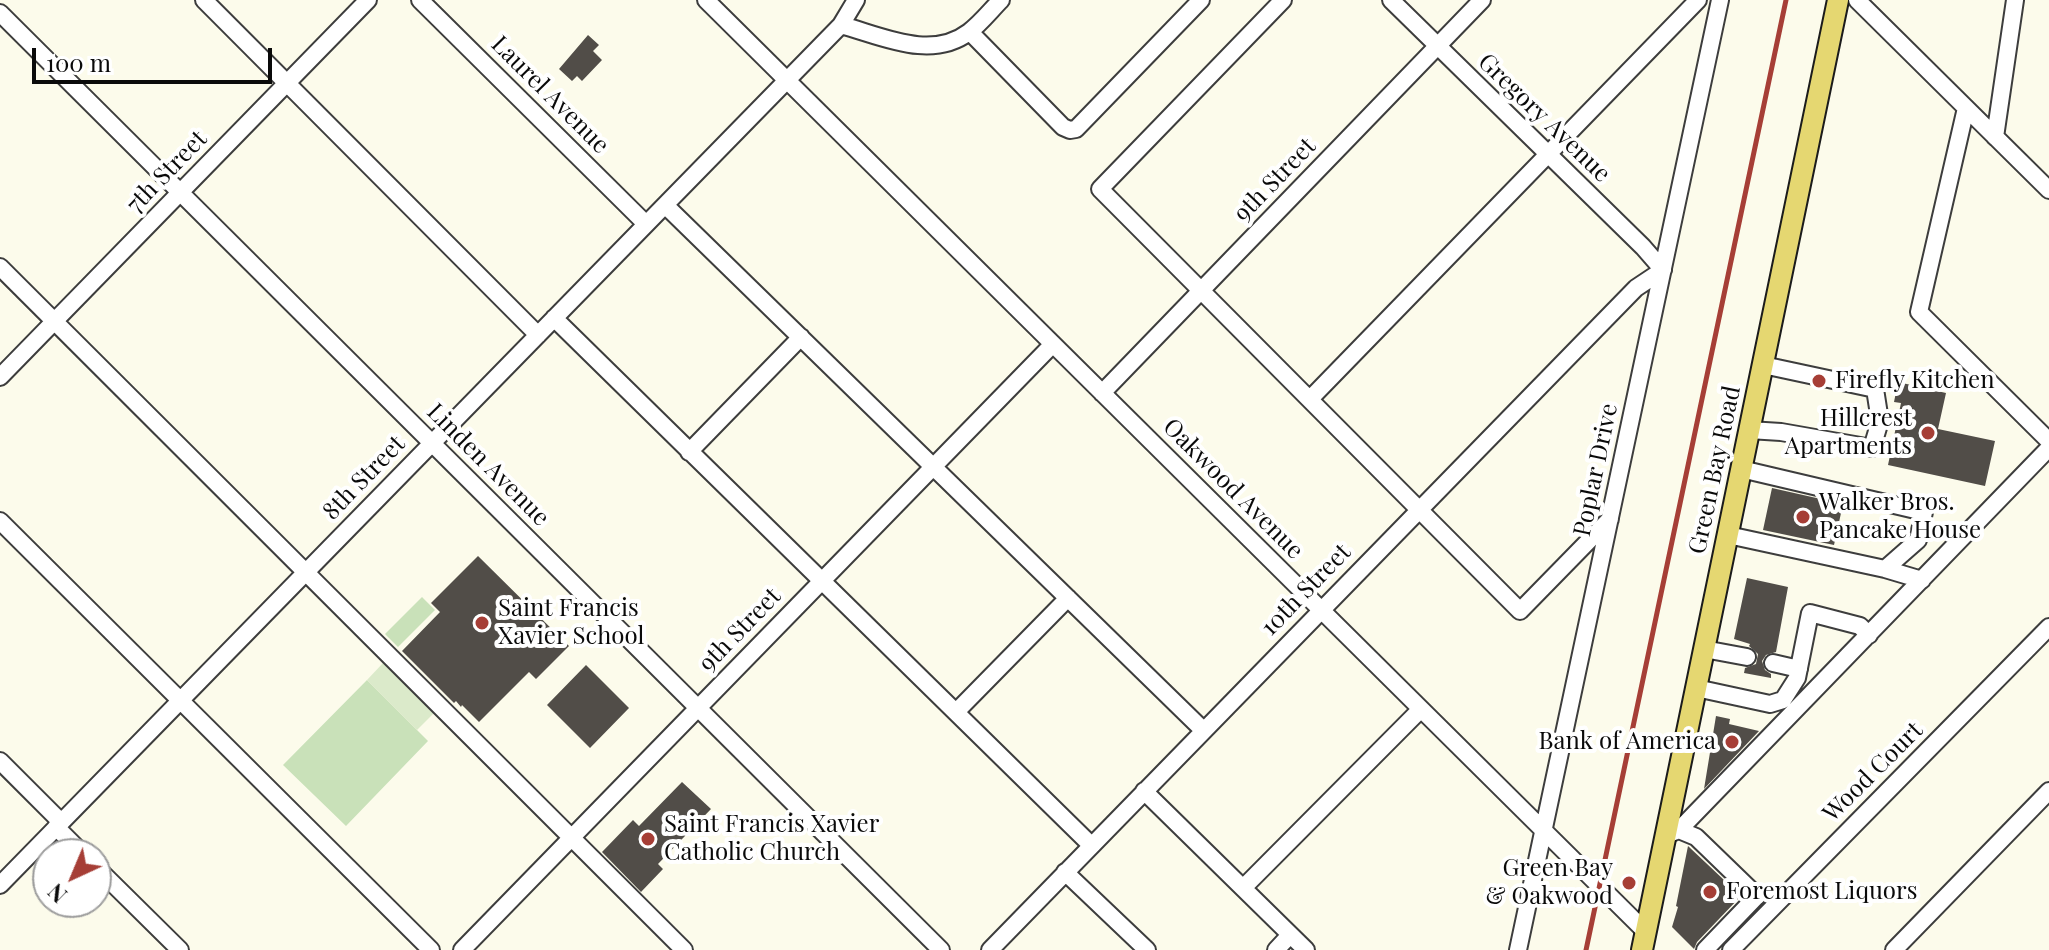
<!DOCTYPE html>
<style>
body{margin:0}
#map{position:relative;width:2049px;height:950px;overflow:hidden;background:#fcfbeb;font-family:"Playfair Display",serif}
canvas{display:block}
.north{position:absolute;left:32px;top:838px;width:80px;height:80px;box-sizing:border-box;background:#fff;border:2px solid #9d9d9d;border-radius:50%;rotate:224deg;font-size:22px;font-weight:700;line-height:32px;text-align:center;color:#0a0a0a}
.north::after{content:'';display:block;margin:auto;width:28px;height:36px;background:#a63e36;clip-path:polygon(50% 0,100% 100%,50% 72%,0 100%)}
.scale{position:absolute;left:32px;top:48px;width:240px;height:36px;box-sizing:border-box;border:4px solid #0a0a0a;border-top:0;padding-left:10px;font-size:24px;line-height:28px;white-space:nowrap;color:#0a0a0a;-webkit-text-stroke:6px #fff;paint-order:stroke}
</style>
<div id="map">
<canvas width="2049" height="950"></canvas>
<div class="north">N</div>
<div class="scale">100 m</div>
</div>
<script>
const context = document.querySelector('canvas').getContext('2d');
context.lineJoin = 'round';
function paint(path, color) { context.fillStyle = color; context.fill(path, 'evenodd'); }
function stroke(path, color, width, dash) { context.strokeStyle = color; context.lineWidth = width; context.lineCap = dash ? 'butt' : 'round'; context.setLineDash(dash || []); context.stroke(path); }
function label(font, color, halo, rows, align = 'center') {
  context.font = font + ' "Playfair Display",serif'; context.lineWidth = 8; context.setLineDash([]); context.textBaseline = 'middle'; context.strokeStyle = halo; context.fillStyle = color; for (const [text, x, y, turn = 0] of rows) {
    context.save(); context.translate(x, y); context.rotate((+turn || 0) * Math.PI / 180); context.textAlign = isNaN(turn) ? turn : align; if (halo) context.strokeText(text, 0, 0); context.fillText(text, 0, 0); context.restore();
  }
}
paint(new Path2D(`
 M 422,597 L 435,610 L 398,647 L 385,634 Z
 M 367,680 L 428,741 L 346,826 L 283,765 Z`), '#c9e1b9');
paint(new Path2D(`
 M 383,663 L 434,713 L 417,730 L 367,680 Z`), '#dbeaca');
paint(new Path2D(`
 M 588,35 L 599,45 L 593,51 L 602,60 L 582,81 L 577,76 L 572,81 L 559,69 Z
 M 1898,382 L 1946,393 L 1938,429 L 1995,441 L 1985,486 L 1888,465 L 1901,403 L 1894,402 Z
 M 1772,488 L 1843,504 L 1834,545 L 1763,530 Z
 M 478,556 L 569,646 L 536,679 L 529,672 L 479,722 L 462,705 L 461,707 L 456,701 L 454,703 L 402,651 L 440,612 L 431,603 Z
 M 1747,578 L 1788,587 L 1776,652 L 1766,655 L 1762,661 L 1765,670 L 1771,674 L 1771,678 L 1744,673 L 1745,668 L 1756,664 L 1758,654 L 1749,646 L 1750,644 L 1734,639 Z
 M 586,665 L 629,708 L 590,748 L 547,705 Z
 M 1716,716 L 1730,719 L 1729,724 L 1759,731 L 1704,789 Z
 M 682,782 L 711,809 L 658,864 L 663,869 L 641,892 L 602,852 L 633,820 L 639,826 Z
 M 1688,846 L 1741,896 L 1697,942 L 1694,949 L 1672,927 L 1678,907 L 1676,906 Z`), '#514d48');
const minor = new Path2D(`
 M 204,0 L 538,335
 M 420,0 L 646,224
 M 706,0 L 1646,932
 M 1283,0 L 1100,189 L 1520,611 L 1610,519
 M 1857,0 L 2049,190
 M 0,13 L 941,950
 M 841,25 C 882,36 931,61 969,32 C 981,23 991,10 1001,0
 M 970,32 L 1063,127 L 1070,130 L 1076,129 L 1201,0
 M 1966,108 L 1919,312 L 2049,441
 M 1995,137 L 2015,0
 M 665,205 L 1203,730
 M 0,267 L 684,950
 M 554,318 L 1091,845
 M 0,377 L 368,0
 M 1102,393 L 1482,0
 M 1310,399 L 1698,0
 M 1749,430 L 1781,432 L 1872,448 L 1880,421 L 1875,389 L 1763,365
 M 689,452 L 801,337
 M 0,521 L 431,950
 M 1728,535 L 1885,569 L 1918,540 L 1924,512 L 1741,469
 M 1885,569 L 1922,580
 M 1704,649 L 1747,657
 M 1773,663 L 1799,669
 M 1696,688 L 1770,704 L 1783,700 L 1797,678 L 1810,613 L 1860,626 L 1869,635
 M 956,712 L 1068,598
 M 0,761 L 61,822
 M 1144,791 L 1306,950
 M 56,827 L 83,854
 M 1679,830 L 1696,837 L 1757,896 L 1705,950
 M 1666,835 L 1679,830 L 2049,448
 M 96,867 L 180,950
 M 1065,872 L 1147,950
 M 0,885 L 841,25 L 856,0
 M 1243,888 L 1421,709
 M 462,950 L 1053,344
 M 990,950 L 1636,288 L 1663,270 L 1643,247 L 1391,0
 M 1276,950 L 1290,935
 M 1518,950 L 1720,0
 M 1731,950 L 2049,627
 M 1894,950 L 2049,791`);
const major = new Path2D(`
 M 1642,950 L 1838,0`);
stroke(minor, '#3d3d3d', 20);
stroke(major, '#1b1b1b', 24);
stroke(minor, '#fff', 16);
stroke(major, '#e5d771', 20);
stroke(new Path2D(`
 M 1586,950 L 1786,0`), '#a63e36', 5);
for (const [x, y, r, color] of [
 [1819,381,8,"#a63e36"],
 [1928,433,8,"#a63e36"],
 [1803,517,8,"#a63e36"],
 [482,623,8,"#a63e36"],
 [1732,742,8,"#a63e36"],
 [648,839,8,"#a63e36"],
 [1629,883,8,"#a63e36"],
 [1710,892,8,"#a63e36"]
]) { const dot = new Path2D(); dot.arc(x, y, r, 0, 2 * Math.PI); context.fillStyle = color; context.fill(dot); stroke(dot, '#fff', 3); }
label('24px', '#0a0a0a', '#fff', [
 ["Laurel Avenue",550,95,45],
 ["Gregory Avenue",1544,118,44],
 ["7th Street",167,172,-46],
 ["9th Street",1275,180,-46],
 ["Linden Avenue",488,465,45],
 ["Poplar Drive",1596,470,-78],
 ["Green Bay Road",1715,470,-78],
 ["8th Street",364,478,-46],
 ["Oakwood Avenue",1233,489,45],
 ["10th Street",1306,590,-46],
 ["9th Street",740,630,-46],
 ["Wood Court",1873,772,-45]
]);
label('24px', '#0a0a0a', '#fff', [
 ["Firefly Kitchen",1835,381],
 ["Hillcrest",1912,419,"right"],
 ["Apartments",1912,447,"right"],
 ["Walker Bros.",1819,503],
 ["Pancake House",1819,531],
 ["Saint Francis",498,609],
 ["Xavier School",498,637],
 ["Bank of America",1716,742,"right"],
 ["Saint Francis Xavier",664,825],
 ["Catholic Church",664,853],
 ["Green Bay",1613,869,"right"],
 ["& Oakwood",1613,897,"right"],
 ["Foremost Liquors",1726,892]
], 'left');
</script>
